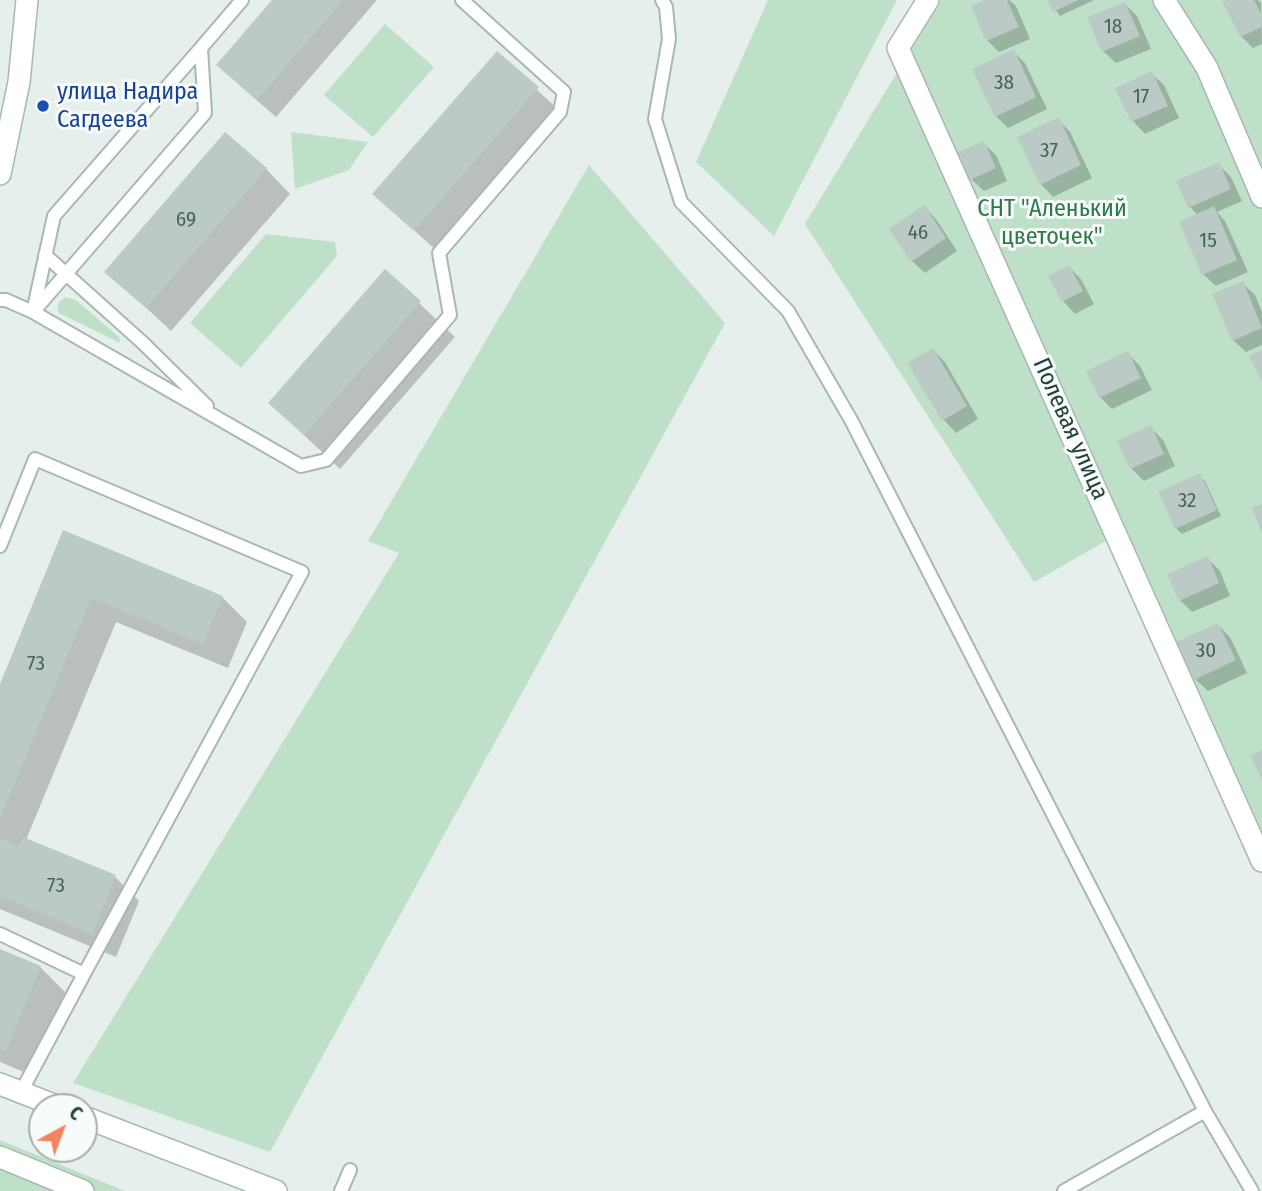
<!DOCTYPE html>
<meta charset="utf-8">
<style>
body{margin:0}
#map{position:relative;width:1262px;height:1191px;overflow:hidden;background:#e6efeb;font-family:"Fira Sans Condensed",sans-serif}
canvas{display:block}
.north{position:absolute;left:28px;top:1093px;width:70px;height:70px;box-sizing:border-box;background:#f7fbf9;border:2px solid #a3b1ad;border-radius:50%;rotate:41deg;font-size:19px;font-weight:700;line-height:28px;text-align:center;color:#24423a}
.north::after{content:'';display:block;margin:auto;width:24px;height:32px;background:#f4845f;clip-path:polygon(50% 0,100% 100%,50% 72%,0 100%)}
</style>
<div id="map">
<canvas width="1262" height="1191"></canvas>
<div class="north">С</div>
</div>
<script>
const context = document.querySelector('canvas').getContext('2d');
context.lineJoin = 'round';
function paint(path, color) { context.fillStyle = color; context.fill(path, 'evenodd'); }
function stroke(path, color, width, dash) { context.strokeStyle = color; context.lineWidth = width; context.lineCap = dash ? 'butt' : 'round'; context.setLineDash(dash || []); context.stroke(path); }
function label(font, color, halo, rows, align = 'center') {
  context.font = font + ' "Fira Sans Condensed",sans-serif'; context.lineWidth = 6; context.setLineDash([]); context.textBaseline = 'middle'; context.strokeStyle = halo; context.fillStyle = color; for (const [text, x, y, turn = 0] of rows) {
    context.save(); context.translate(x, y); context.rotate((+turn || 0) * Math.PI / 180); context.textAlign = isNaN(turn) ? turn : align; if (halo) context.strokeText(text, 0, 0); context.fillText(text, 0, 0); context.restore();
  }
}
paint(new Path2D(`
 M 768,0 L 897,0 L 774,236 L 696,162 Z
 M 941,0 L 1262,0 L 1262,871 L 1106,541 L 1034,582 L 805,224 Z
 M 385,24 L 434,67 L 373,137 L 324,95 Z
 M 291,132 L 368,142 L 349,170 L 295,189 Z
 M 589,165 L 725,323 L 270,1152 L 73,1083 L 399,553 L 368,541 Z
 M 266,234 L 335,242 L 337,256 L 241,368 L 190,323 Z
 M 66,297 L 76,300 L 119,337 L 120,343 L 59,313 C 56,305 58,302 66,297 Z
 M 0,1140 L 125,1191 L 0,1191 Z`), '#bfe0c8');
paint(new Path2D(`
 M 274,0 L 377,0 L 276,117 L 237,83 Z
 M 989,0 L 1009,0 L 1016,6 L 1030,39 L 999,52 L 987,40 Z
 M 1049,0 L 1094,0 L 1060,16 Z
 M 1229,0 L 1258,0 L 1261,3 L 1262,44 L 1253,48 L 1241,36 Z
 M 1125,4 L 1137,16 L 1151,49 L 1116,63 L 1103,51 Z
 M 1013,51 L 1025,63 L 1047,109 L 1008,128 L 996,116 Z
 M 497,53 L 562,113 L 440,254 L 375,194 Z
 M 1151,73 L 1164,85 L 1179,118 L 1145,134 L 1133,121 L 1117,88 Z
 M 1058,119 L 1070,132 L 1092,178 L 1053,197 L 1041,184 Z
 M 983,143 L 996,155 L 1007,181 L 984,191 L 971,179 Z
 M 1218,164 L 1231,177 L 1242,201 L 1217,212 L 1225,221 L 1248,272 L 1216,286 L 1203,274 L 1198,215 L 1190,207 Z
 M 266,169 L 290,194 L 171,331 L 107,271 Z
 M 924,207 L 936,219 L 957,251 L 925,273 L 912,261 Z
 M 1069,267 L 1081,279 L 1094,304 L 1075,314 L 1063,301 Z
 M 385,271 L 455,337 L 340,469 L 270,403 Z
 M 1242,283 L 1255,295 L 1262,312 L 1262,345 L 1246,352 L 1233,340 Z
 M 933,350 L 945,362 L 978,419 L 956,433 L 944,420 L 910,364 Z
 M 1127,353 L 1140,366 L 1152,390 L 1112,409 L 1100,397 Z
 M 1150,427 L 1163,440 L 1175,466 L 1144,481 L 1131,468 Z
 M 1199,475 L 1205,481 L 1221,516 L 1182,534 L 1176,528 Z
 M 64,532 L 222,597 L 247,622 L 228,668 L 116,622 L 26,840 L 115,877 L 139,901 L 116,957 L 0,909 L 0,688 Z
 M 1207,558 L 1220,571 L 1230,596 L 1192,612 L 1180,600 Z
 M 1218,625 L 1230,637 L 1247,673 L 1208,691 L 1195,679 Z
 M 0,951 L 40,967 L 65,992 L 31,1075 L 0,1062 Z`), '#0003');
paint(new Path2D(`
 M 272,0 L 343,0 L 257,100 L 216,65 Z
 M 985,0 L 1007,0 L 1019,27 L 986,41 L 971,6 Z
 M 1047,0 L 1078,0 L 1053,12 Z
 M 1225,0 L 1254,0 L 1262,16 L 1262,27 L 1240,37 L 1222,1 Z
 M 1125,2 L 1140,36 L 1102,52 L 1087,17 Z
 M 1014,49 L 1036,97 L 995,117 L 972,69 Z
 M 497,51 L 539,87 L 414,231 L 372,194 Z
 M 1152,71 L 1168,106 L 1131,122 L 1115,88 Z
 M 1059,117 L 1081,165 L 1040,185 L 1017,137 Z
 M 225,132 L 267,168 L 146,308 L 104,272 Z
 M 984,141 L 996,168 L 970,180 L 958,152 Z
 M 1219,162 L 1231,189 L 1188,208 L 1176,181 Z
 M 924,205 L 946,238 L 911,262 L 889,229 Z
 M 1214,206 L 1237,260 L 1202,275 L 1179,222 Z
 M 1069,265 L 1083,291 L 1062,302 L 1048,276 Z
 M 385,269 L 421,301 L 304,435 L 268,403 Z
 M 1243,281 L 1262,328 L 1232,341 L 1212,294 Z
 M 933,348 L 967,406 L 942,421 L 907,363 Z
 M 1262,350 L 1262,382 L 1249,356 Z
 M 1128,351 L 1141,378 L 1099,398 L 1086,371 Z
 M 1151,425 L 1164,454 L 1130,469 L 1117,441 Z
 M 1200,473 L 1217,510 L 1175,529 L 1158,492 Z
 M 1262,504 L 1262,533 L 1252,508 Z
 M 63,530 L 223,596 L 203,644 L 91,598 L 0,819 L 0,684 Z
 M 1208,556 L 1219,583 L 1179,601 L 1167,574 Z
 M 1218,623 L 1236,660 L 1194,680 L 1176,642 Z
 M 1262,750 L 1262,780 L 1250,755 Z
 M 23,837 L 116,875 L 92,934 L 0,896 L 0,838 L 19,846 Z
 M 0,949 L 41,966 L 6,1051 L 0,1049 Z`), '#bbcac4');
const service = new Path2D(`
 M 242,0 L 201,48 L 205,113 L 33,312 L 301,466 L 326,460 L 450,315 L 439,253 L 560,112 L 564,92 L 462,0
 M 662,0 L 666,7 L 669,39 L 655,119 L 681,202 L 788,311 L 851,420 L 1205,1111 L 1252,1191
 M 45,255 L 143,343 L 207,406
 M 0,300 L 6,300 L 33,312 L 54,216 L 201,48
 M 0,546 L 35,459 L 302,572 L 84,974 L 0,934
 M 21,1092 L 84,974
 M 341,1191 L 350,1170
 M 1064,1191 L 1205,1111`);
const minor = new Path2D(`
 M 928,0 L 898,48 L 1262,861
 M 1164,0 L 1207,68 L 1262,197
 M 0,1084 L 59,1107
 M 84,1117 L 276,1191
 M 0,1157 L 83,1191`);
const secondary = new Path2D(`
 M 0,174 L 19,82 L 27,0`);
stroke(service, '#a8b8b2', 16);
stroke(minor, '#a8b8b2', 24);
stroke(secondary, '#a4bbb3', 24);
stroke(service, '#fff', 12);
stroke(minor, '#fff', 21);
stroke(secondary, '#fff', 21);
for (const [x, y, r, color] of [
 [43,106,7,"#1a4fb4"]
]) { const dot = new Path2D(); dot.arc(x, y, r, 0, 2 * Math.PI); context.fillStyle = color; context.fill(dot); stroke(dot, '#f7fbf9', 2.5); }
label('21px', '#4a645c', null, [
 ["18",1113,27],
 ["38",1004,83],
 ["17",1141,97],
 ["37",1049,151],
 ["69",186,220],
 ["46",918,233],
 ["15",1208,241],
 ["32",1187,501],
 ["30",1206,651],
 ["73",36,664],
 ["73",56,886]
]);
label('24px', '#164399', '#f7fbf9', [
 ["улица Надира",57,92],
 ["Сагдеева",57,120]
], 'left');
label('24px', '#2d7a4b', '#f7fbf9', [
 ["СНТ \"Аленький",1052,209],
 ["цветочек\"",1052,237]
]);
label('24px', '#24423a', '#f7fbf9', [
 ["Полевая улица",1070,429,66]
]);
</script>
